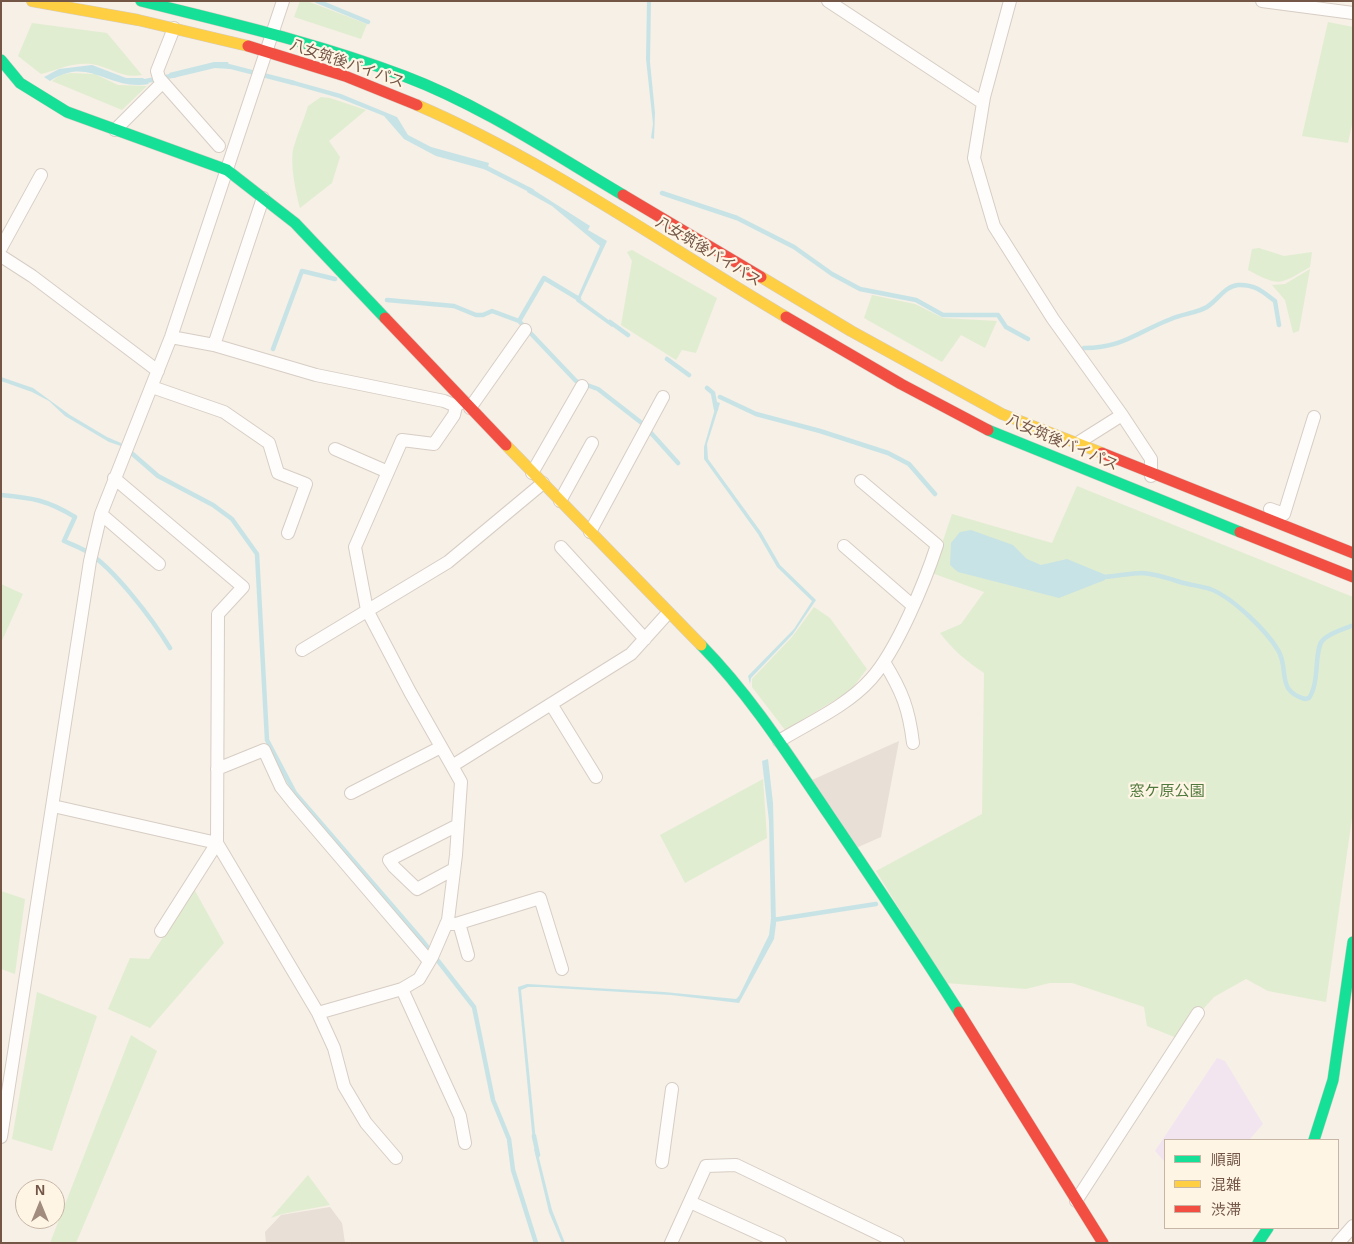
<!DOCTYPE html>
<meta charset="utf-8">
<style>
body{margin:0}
#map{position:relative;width:1354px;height:1244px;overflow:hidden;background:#f6f0e6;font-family:Arial,"Noto Sans JP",sans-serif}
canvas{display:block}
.frame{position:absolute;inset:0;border:2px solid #735646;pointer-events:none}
.legend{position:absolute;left:1164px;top:1139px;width:175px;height:90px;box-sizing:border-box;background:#fff5e5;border:1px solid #c7b5a5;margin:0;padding:6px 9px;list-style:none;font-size:15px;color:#735646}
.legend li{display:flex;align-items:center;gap:10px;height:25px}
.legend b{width:25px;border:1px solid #c7b5a5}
.north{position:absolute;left:15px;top:1179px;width:50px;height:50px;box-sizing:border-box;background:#fff5e5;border:1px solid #c7b5a5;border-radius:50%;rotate:0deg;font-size:14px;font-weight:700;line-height:20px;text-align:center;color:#735646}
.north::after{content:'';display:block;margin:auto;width:18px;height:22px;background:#a18c7e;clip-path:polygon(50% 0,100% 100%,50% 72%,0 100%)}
</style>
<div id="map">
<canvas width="1354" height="1244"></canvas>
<div class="frame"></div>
<ul class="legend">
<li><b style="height:6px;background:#16e098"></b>順調</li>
<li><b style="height:6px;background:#ffcf43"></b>混雑</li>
<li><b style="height:6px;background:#f24e42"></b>渋滞</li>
</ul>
<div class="north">N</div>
</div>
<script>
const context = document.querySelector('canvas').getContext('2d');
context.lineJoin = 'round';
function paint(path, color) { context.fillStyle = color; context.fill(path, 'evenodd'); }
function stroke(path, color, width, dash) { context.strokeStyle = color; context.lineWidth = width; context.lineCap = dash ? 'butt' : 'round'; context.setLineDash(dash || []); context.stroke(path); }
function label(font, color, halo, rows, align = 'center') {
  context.font = font + ' Arial,"Noto Sans JP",sans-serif'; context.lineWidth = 4.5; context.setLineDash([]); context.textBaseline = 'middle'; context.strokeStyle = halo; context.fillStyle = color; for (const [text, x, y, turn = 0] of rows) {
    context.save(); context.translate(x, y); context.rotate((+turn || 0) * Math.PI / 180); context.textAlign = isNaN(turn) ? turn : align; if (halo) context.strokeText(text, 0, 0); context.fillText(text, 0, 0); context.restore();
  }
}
paint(new Path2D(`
 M 899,741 L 881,837 L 856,848 L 812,780 Z
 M 330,1207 L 342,1223 L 345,1243 L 266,1243 L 265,1232 L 281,1215 Z`), '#e8dfd7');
paint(new Path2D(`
 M 1217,1058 L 1225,1061 L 1263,1124 L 1249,1140 L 1165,1140 L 1165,1162 L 1155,1151 Z`), '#f2e5f0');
paint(new Path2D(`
 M 300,1 L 307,1 L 367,24 L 361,39 L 294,17 Z
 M 1328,22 L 1353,27 L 1353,120 L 1348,143 L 1302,136 Z
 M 32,23 L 107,33 L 142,75 C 122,79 110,67 92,64 C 73,62 59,69 41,74 L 18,56 Z
 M 70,73 L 95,74 L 118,85 L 147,86 L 122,110 L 52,81 L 60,75 Z
 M 321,97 L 330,98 L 366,110 L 329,141 L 340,157 L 332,183 L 300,208 C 296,193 289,161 294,146 C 298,132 304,120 308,106 Z
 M 1259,248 L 1284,256 L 1312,252 L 1310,267 C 1279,285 1280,287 1248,270 L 1252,249 Z
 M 632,250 L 717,298 L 696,353 L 682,350 L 676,360 L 621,325 L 632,261 L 627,252 Z
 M 1310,269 L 1299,331 L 1293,333 L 1285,300 L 1272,285 L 1285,284 Z
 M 872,295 L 915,304 L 943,318 L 997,321 L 985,348 L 961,335 L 942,362 L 864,318 Z
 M 1077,486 L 1353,597 L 1353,811 L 1326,1002 L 1268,991 L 1246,979 L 1214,997 L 1177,1038 L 1147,1026 L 1144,1007 L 1072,983 L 1050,983 L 1026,989 L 945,983 L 876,871 L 982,814 L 984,673 C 966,661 953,650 940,633 L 961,624 L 984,592 L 932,573 L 952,514 L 1052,543 Z
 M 1,584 L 23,594 L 1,643 Z
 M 814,607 L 830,618 L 867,669 L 850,691 L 785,730 L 752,687 L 752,679 L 792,637 Z
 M 763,779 L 767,838 L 685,883 L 660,835 Z
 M 194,889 L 224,943 L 150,1028 L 108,1009 L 130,958 L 149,959 Z
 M 1,891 L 25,899 L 15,974 L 1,969 Z
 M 37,992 L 97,1016 L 52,1151 L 12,1139 Z
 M 131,1035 L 157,1051 L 76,1243 L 50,1243 Z
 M 308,1175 L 330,1205 L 282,1214 L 271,1218 Z`), '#e1edd0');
paint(new Path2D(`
 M 647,1 L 651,1 L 650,62 L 655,113 L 654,139 L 651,138 L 653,124 L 646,59 Z
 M 214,62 L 228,62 L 230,69 L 215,68 L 173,78 L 169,73 Z
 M 92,65 L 126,78 L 143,78 L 149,84 C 108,91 89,55 50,81 L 44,77 L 59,69 Z
 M 291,80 L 341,94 L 397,117 L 408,135 L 431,147 L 489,163 L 487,170 L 436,156 L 404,139 L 384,116 L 339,98 L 290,84 Z
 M 529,187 L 590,226 L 588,230 L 607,241 L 580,299 L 614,324 L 612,327 L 576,301 L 600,246 L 552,206 L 527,192 Z
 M 1,377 L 33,388 L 70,415 L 107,437 L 121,443 L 121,446 L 109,442 L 65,416 L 49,401 L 32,392 L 1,381 Z
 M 717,402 L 720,403 L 707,444 L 708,459 L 761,532 L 780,565 L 816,600 L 793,634 L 751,678 L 750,684 L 748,676 L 794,629 L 812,601 L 777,567 L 758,534 L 704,459 L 704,447 Z
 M 971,530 L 1013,545 L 1027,559 L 1041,565 L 1067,559 L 1106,575 L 1105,580 L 1059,598 L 958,572 L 950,565 L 951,543 L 960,532 Z
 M 768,759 L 773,803 L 776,924 L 774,939 L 739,1003 L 671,995 L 539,987 L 528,987 L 521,990 L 536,1142 L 533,1142 L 518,987 L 527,984 L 664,992 L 736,999 L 739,996 L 769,935 L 771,919 L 769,821 L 762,761 Z
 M 534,1149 L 537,1150 L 552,1210 L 565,1243 L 562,1243 L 549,1212 Z`), '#c7e3e6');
stroke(new Path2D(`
 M 317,1 L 368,22
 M 224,65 L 294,83
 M 141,82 L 176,75
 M 483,166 L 532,191
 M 662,193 L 737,218 L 794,247 L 832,274 L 860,289 L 916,300 L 943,315 L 998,315 L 1006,327 L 1028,339
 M 387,300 L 454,306 L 476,315 L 483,315 L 492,311 L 519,321 L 576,381 L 598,389 L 643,424 L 678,463
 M 519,321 L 544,278 L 579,299
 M 610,322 L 628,335
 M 1084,348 C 1123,348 1137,332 1171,319 C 1182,314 1197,313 1207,307 C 1218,300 1225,286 1238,285 C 1255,284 1263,292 1275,301 L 1279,325
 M 273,349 L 302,271 L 335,279
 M 667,359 L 689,375
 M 707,388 L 713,393 L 716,409
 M 720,397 L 756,414 L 820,431 L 888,453 L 909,464 L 935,494
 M 128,450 L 158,476 L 213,505 L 232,519 L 257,554 L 267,740 L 295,793 L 421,939 L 474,1007 L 493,1100 L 509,1139 L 513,1170 L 536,1243
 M 1,495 C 33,498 47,500 75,517 L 64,541 C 71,544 79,547 86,551 C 114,568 153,620 170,648
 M 1105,577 C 1118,576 1131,573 1143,573 C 1156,574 1168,578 1180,582 C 1190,585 1201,586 1210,589 C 1232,597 1266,630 1278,650 C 1290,670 1275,690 1305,699 L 1309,698 C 1320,682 1314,651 1322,641 C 1329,633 1342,630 1351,626
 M 773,920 L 876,904
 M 534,1136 L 538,1155`), '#c7e3e6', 4.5);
const street = new Path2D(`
 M 828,1 L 983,103
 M 1010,1 L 984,97 L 974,158 L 994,226 L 1053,319 L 1122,415 L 1151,459 L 1151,476
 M 1262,1 L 1353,13
 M 174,28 L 157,71 L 159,78 L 219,146
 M 115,130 L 162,83
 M 1,248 L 41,175
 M 1,256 L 32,276 L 158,371
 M 171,337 L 214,345 L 316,375 L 444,401 L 456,406 L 463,401
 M 214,345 L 263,198
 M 152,387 L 224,412 L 269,443 L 278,473 L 306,484 L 288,533
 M 456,406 L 454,415 L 434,444 L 402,440 L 355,547 L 367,610 L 410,692 L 452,766 L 631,654 L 668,613
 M 470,408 L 525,330
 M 1076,444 L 1122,415
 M 335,449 L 388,472
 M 532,473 L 582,386
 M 114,478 L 243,587 L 218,614 L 217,843 L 318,1013 L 402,989 L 419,979 L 432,957 L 448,920 L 456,855 L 461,782 L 452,766
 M 560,501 L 592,443
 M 1270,509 L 1284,514 L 1314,417
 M 101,514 L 159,564
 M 590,532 L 663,397
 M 844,546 L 912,605
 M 561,547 L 645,639
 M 302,650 L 448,562 L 543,483
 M 884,662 C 902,691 909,709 913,743
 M 551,704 L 596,777
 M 779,741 C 810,722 847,706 871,679 C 897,650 925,582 937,545 L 861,481
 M 217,769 L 264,750 L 281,787 L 293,802 L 429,961
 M 351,793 L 441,747
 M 53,806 L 217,843 L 161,931
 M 454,869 L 417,889 L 394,867 L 389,860 L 458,825
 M 459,923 L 468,955
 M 446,924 L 456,924 L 540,898 L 562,969
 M 402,989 L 460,1116 L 465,1143
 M 318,1013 L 334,1048 L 344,1086 L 366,1123 L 396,1158
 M 1,1137 L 90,561 L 101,514 L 171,337 L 283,1
 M 662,1162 L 672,1089
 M 1076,1201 L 1198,1013
 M 690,1202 L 780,1243
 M 671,1243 L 706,1166 L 736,1165 L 898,1243
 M 1338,1243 L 1353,1226`);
const fast = new Path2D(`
 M 141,1 C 229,23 318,43 404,76 C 481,105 552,153 623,195
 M 1,60 L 20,83 L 67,112 L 227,170 L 295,223 L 385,318
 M 988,430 L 1240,532
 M 701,645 C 751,696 789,756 829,815 C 873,880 917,946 959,1012
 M 1314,1140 L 1333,1080 L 1353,942
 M 1258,1243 L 1268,1228`);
const slow = new Path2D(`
 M 32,1 L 138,20 L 248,46
 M 417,105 C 545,160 666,246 786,317
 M 761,277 L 851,331 L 1002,414 L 1102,453
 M 506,445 L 701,645`);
const jam = new Path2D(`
 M 248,46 L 345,76 L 417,105
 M 623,195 L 761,277
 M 786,317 L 901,384 L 988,430
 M 385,318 L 506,445
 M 1102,453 L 1353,553
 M 1240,532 L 1353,577
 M 959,1012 L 1103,1243`);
stroke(street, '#d7cdc4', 14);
stroke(fast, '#d6ccc3', 12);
stroke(slow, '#d6ccc3', 12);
stroke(jam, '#d6ccc3', 12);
stroke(street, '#fefdfb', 12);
stroke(fast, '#16e098', 11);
stroke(slow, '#ffcf43', 11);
stroke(jam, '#f24e42', 11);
label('15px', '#735646', '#fff5e5', [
 ["八女筑後バイパス",347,64,19],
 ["八女筑後バイパス",708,252,31],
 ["八女筑後バイパス",1062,443,23]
]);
label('15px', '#50793e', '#fff5e5', [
 ["窓ケ原公園",1167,792]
]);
</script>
